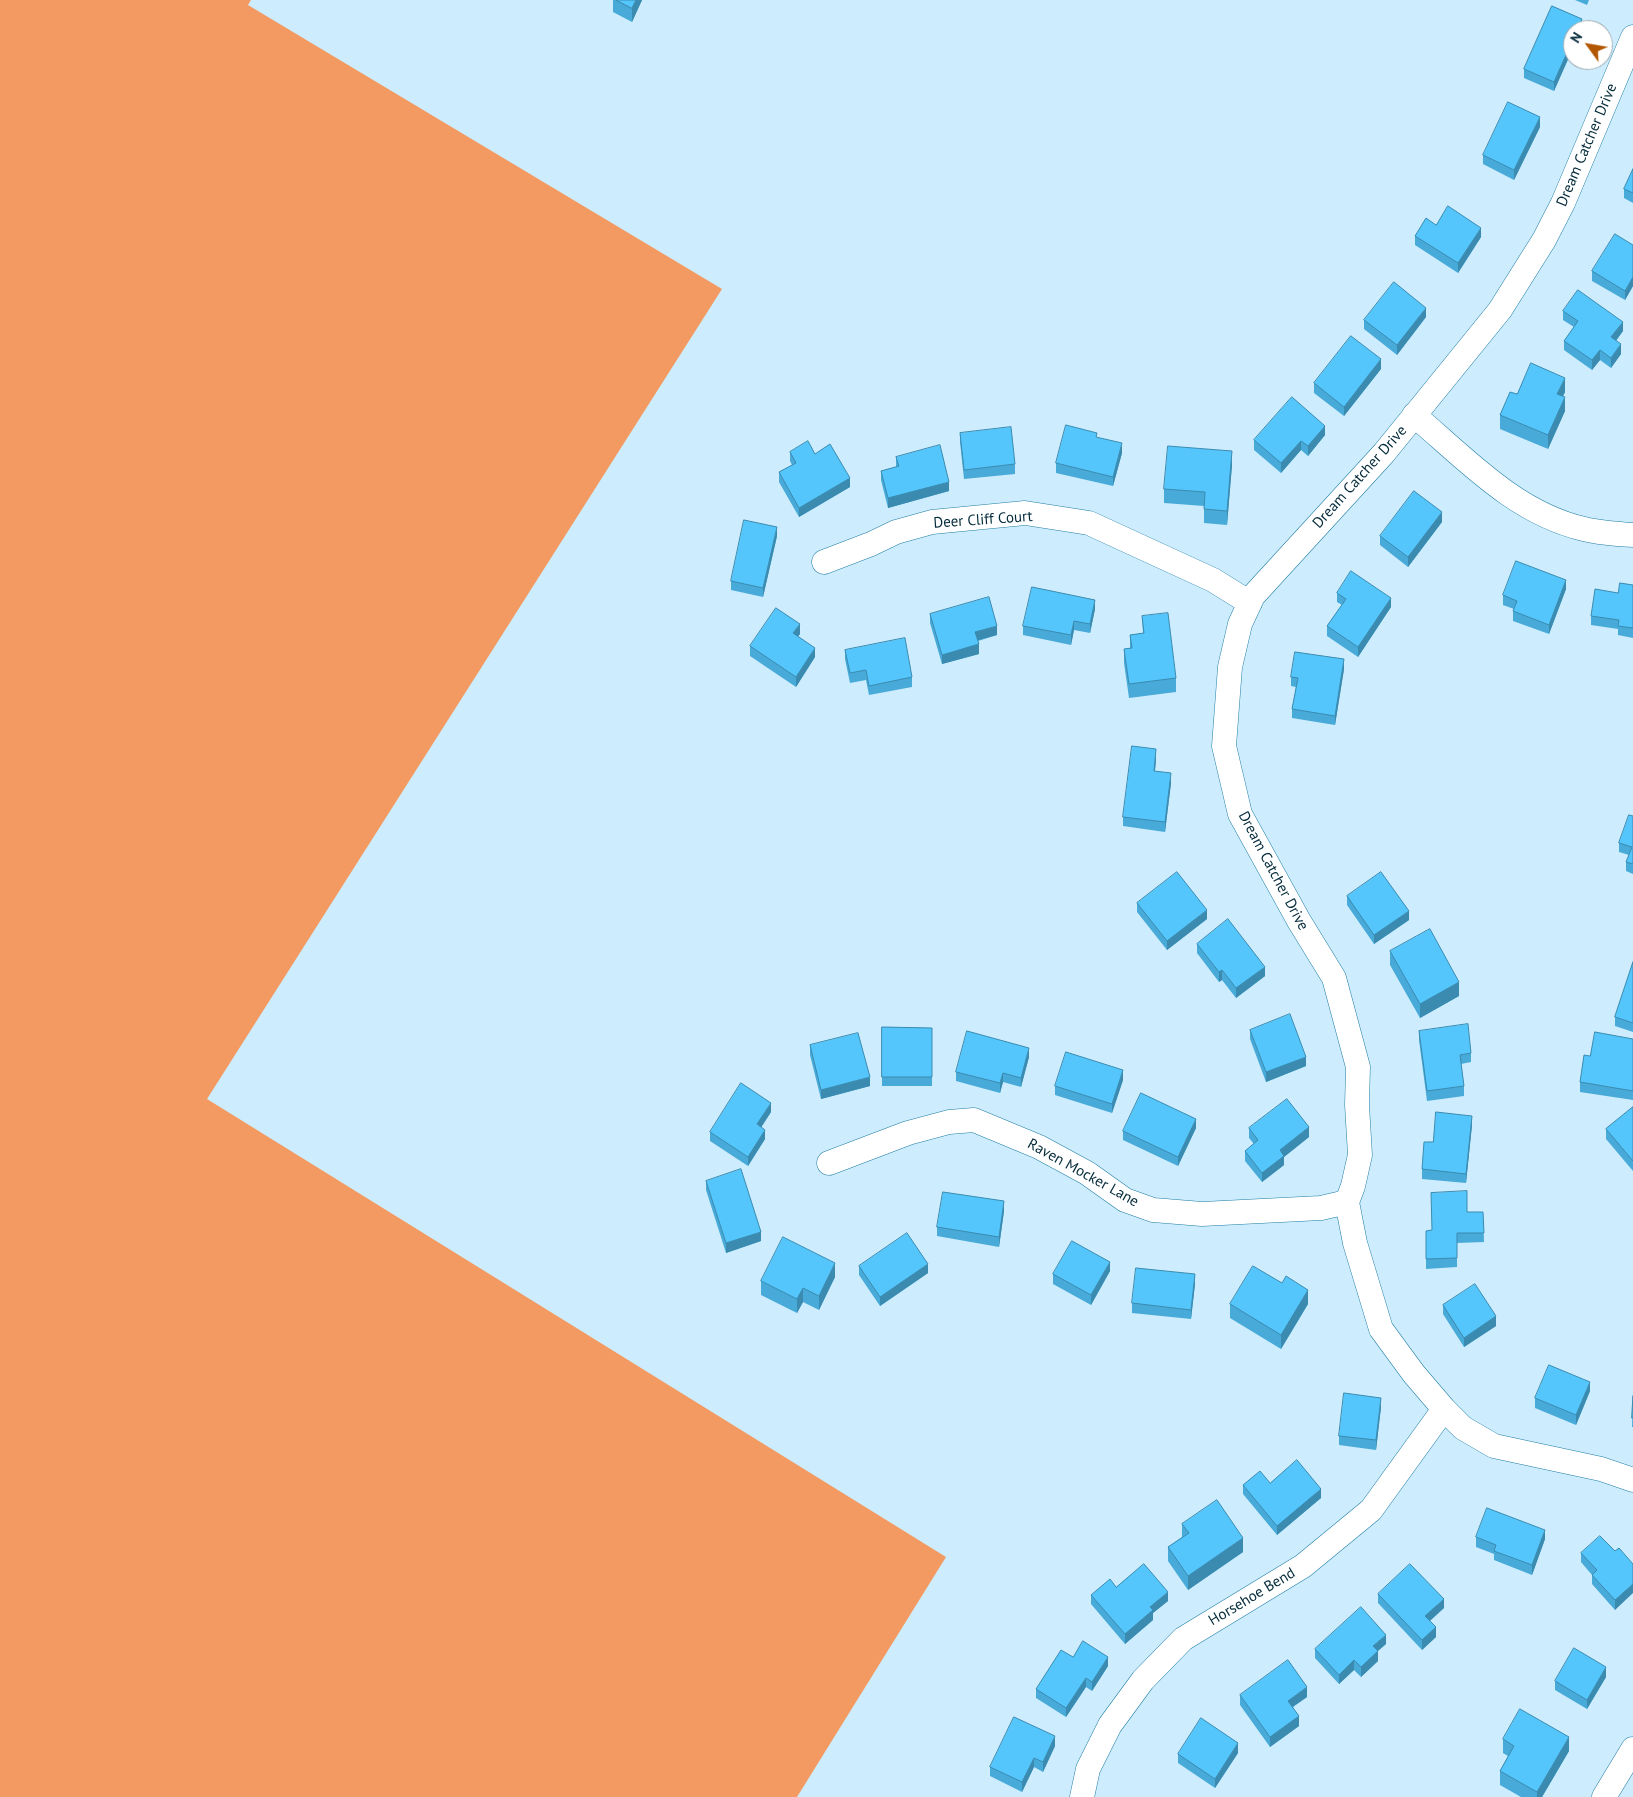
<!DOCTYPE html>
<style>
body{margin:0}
#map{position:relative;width:1633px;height:1797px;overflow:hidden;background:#cdedfe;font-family:"PT Sans",sans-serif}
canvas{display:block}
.north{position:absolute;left:1563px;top:20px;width:50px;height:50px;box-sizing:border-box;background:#fff;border:1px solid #9baab1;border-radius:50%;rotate:302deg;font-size:14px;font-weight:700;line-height:20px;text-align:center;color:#042b3b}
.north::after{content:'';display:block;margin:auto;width:18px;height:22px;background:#b35600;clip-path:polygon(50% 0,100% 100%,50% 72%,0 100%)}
</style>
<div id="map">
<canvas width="1633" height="1797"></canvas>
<div class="north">N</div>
</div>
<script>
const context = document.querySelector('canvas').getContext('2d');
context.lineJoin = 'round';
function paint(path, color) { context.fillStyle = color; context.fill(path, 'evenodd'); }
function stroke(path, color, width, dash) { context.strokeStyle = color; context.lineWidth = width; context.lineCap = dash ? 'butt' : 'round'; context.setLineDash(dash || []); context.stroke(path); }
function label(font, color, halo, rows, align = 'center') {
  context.font = font + ' "PT Sans",sans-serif'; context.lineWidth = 4; context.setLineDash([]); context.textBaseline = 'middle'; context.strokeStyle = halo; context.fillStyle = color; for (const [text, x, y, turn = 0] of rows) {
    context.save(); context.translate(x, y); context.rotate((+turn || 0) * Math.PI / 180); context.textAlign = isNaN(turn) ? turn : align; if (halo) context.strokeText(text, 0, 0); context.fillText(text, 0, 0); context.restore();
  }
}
paint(new Path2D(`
 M 0,0 L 251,0 L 248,5 L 722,289 L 207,1099 L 946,1557 L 797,1797 L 0,1797 Z`), '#f29a62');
const street = new Path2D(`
 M 1633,37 L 1563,203 L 1544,240 L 1500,310 L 1384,453 L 1253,596 L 1240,624 L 1230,667 L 1224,746 L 1240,814 L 1299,921 L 1334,978 L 1358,1067 L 1357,1105 L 1360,1155 L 1353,1186 L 1347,1202 L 1355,1243 L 1381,1329 L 1414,1374 L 1444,1409 L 1463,1428 L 1494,1446 L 1601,1469 L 1633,1480
 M 1414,415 C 1466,459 1515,513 1584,529 C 1600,533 1616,534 1633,535
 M 824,562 L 871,544 L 896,532 L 932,522 L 1025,513 L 1089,523 L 1213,580 L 1250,603
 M 829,1163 L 908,1133 L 949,1122 L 974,1120 L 1039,1147 L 1087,1173 L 1125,1200 L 1153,1210 L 1202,1214 L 1321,1208 L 1347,1202
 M 1082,1797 L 1088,1769 L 1110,1725 L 1143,1680 L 1183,1639 L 1303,1566 L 1371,1510 L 1444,1409
 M 1604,1797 L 1633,1749`);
stroke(street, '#207da5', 25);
stroke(street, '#fff', 24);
paint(new Path2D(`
 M 613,0 L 642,0 L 632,22 L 613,12 Z
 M 1575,0 L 1589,0 L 1587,5 Z
 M 1552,6 L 1582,19 L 1582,28 L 1581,30 L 1573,30 L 1573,48 L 1554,91 L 1524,78 L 1524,69 Z
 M 1540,127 L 1514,180 L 1483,164 L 1483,155 Z
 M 1633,169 L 1633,203 L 1624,198 L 1624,189 Z
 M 1436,225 L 1481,237 L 1458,273 L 1415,245 L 1415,236 Z
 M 1633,245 L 1633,286 L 1625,300 L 1592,281 L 1592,271 Z
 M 1563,311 L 1623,331 L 1616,341 L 1621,354 L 1611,368 L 1600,360 L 1592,370 L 1564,350 L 1564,341 L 1574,327 L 1563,320 Z
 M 1426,317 L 1397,355 L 1364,329 L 1364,320 Z
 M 1381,369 L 1344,416 L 1314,393 L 1314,383 Z
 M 1565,392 L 1563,396 L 1565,411 L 1548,449 L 1500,429 L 1500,415 L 1517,394 Z
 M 960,433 L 1015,464 L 1015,474 L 964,479 L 960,442 Z
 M 1325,435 L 1308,456 L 1301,450 L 1281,473 L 1254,450 L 1254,440 Z
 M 1097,438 L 1122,453 L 1113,486 L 1056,473 L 1056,463 Z
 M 790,452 L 815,454 L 850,487 L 799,517 L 779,482 L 779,472 L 792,465 L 790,461 Z
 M 896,457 L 949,491 L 888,508 L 881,480 L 881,471 L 896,467 Z
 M 1232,465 L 1227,525 L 1204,523 L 1204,506 L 1164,503 L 1164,489 Z
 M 1442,522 L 1408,567 L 1380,545 L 1380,536 Z
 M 777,536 L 763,597 L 731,590 L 731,581 Z
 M 1633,585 L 1633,638 L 1618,635 L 1618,629 L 1591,625 L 1591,616 L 1618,593 Z
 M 1566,589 L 1549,634 L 1513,621 L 1513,611 L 1514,609 L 1503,605 L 1503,595 Z
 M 1337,593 L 1391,607 L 1358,657 L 1327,636 L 1327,626 L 1342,605 L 1337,602 Z
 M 1095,609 L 1090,633 L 1074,630 L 1071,645 L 1023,635 L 1023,626 Z
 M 930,614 L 997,635 L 978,641 L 979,654 L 942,664 L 930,623 Z
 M 1142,616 L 1176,678 L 1176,692 L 1129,698 L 1124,663 L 1124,649 L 1130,648 L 1130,635 L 1143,633 Z
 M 800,634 L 798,636 L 815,657 L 796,687 L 750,656 L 750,646 Z
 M 845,650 L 912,677 L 912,687 L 869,695 L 866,680 L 850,683 L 845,659 Z
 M 1344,669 L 1335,725 L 1292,718 L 1292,709 L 1296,687 L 1291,686 L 1291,677 Z
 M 1156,759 L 1155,771 L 1171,783 L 1165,832 L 1123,826 L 1123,817 Z
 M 1633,816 L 1633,874 L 1626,871 L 1626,862 L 1629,855 L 1619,852 L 1619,843 Z
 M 1347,896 L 1409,920 L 1374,944 L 1347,905 Z
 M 1137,903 L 1207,919 L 1167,950 L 1137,912 Z
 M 1197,944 L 1265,976 L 1236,998 L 1222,980 L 1219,982 L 1197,953 Z
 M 1390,951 L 1459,996 L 1420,1018 L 1390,965 Z
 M 1633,962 L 1633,1032 L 1615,1026 L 1615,1017 Z
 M 882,1027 L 932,1028 L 932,1086 L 882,1086 Z
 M 1250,1030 L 1306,1066 L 1266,1082 L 1250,1039 Z
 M 1419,1031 L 1471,1053 L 1471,1062 L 1461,1064 L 1464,1086 L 1464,1096 L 1427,1101 L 1419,1040 Z
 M 1633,1039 L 1633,1100 L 1580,1092 L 1580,1082 L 1590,1056 Z
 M 810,1045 L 870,1086 L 821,1099 L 810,1055 Z
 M 1029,1057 L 1021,1087 L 1003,1082 L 1000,1093 L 956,1081 L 956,1072 Z
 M 1123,1080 L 1112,1113 L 1055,1095 L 1055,1086 Z
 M 1633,1107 L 1633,1171 L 1606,1139 L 1606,1129 Z
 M 771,1112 L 761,1127 L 765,1139 L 748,1166 L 710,1141 L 710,1132 Z
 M 1472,1125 L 1466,1183 L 1422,1179 L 1422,1169 L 1433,1142 Z
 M 1196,1128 L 1178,1166 L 1123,1140 L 1123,1131 Z
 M 1249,1128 L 1309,1137 L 1284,1157 L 1284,1165 L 1262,1182 L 1245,1161 L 1245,1151 L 1254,1144 L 1249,1138 Z
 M 706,1181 L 761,1241 L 726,1253 L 706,1190 Z
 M 1004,1211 L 999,1247 L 937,1236 L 937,1227 Z
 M 1467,1212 L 1483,1212 L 1484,1242 L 1457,1243 L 1457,1267 L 1426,1269 L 1426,1231 L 1432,1230 Z
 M 859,1266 L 928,1273 L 880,1306 L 859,1275 Z
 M 1110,1271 L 1091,1305 L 1053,1284 L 1053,1274 Z
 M 835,1277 L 819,1310 L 803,1302 L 797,1313 L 761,1295 L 761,1281 Z
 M 1282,1283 L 1308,1304 L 1281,1349 L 1230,1318 L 1230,1304 Z
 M 1195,1284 L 1191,1319 L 1132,1313 L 1132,1303 Z
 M 1443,1305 L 1496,1326 L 1464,1347 L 1443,1314 Z
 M 1590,1391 L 1576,1425 L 1535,1408 L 1535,1398 Z
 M 1633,1396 L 1633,1427 L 1632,1427 Z
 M 1381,1407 L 1376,1450 L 1339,1445 L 1339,1436 Z
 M 1270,1483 L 1321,1498 L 1277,1535 L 1243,1494 L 1243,1485 Z
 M 1182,1524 L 1243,1552 L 1188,1590 L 1168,1561 L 1168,1547 L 1182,1537 Z
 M 1476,1537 L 1545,1539 L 1532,1575 L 1494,1560 L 1494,1554 L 1476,1547 Z
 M 1619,1548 L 1615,1610 L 1592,1584 L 1592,1575 L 1581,1562 L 1581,1553 L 1615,1551 Z
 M 1116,1587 L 1168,1601 L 1153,1613 L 1153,1620 L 1125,1644 L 1091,1604 L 1091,1595 Z
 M 1378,1594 L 1444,1608 L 1430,1621 L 1436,1637 L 1422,1650 L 1378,1603 Z
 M 1386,1644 L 1378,1651 L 1378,1661 L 1361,1677 L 1354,1670 L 1339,1684 L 1315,1658 L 1315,1649 Z
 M 1108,1666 L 1092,1691 L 1086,1687 L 1066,1717 L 1036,1698 L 1036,1689 Z
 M 1606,1677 L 1587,1709 L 1555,1690 L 1555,1681 Z
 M 1240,1695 L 1307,1697 L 1293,1707 L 1299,1726 L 1270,1747 L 1240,1705 Z
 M 1503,1739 L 1569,1751 L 1542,1797 L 1521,1797 L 1500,1785 L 1500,1771 L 1508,1756 L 1503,1753 Z
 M 1055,1746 L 1043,1772 L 1034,1767 L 1022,1792 L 990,1776 L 990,1767 Z
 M 1238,1753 L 1215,1788 L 1178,1763 L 1178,1754 Z`), '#48aad9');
paint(new Path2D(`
 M 636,0 L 642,0 L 632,22 L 632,8 Z
 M 1582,19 L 1582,28 L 1581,30 L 1577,30 Z
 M 1573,39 L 1573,48 L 1554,91 L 1554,82 Z
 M 1540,117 L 1540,127 L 1514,180 L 1514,170 Z
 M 1481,228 L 1481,237 L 1458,273 L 1458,263 Z
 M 1633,277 L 1633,286 L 1625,300 L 1625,291 Z
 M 1426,308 L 1426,317 L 1397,355 L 1397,345 Z
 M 1623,322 L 1623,331 L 1611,347 L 1611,337 Z
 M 1621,344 L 1621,354 L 1611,368 L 1611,358 Z
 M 1600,350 L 1600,360 L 1592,370 L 1592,360 Z
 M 1381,359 L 1381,369 L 1344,416 L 1344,407 Z
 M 1565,378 L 1565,392 L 1557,408 L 1557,394 Z
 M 1565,397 L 1565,411 L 1548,449 L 1548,435 Z
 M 1325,426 L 1325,435 L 1308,456 L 1308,446 Z
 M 1301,441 L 1301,450 L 1281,473 L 1281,463 Z
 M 1122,443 L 1122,453 L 1113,486 L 1113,477 Z
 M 1232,451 L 1232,465 L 1227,525 L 1227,511 Z
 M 850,478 L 850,487 L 799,517 L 799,508 Z
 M 949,482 L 949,491 L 888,508 L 888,498 Z
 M 1442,512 L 1442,522 L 1408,567 L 1408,557 Z
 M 777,527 L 777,536 L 763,597 L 763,588 Z
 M 1566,580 L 1566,589 L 1549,634 L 1549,625 Z
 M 1391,598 L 1391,607 L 1358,657 L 1358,647 Z
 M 1095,600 L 1095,609 L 1090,633 L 1090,624 Z
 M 1074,621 L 1074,630 L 1071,645 L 1071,635 Z
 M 800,624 L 800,634 L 793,643 L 793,633 Z
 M 997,626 L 997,635 L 975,641 L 975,632 Z
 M 979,644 L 979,654 L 942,664 L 942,655 Z
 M 815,648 L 815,657 L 796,687 L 796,677 Z
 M 1344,659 L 1344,669 L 1335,725 L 1335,716 Z
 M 1156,749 L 1156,759 L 1154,781 L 1154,771 Z
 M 1171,773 L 1171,783 L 1165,832 L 1165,822 Z
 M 1207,910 L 1207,919 L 1167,950 L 1167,941 Z
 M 1409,911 L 1409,920 L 1374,944 L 1374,935 Z
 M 1265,967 L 1265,976 L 1236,998 L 1236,988 Z
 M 1222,970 L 1222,980 L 1219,982 L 1219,972 Z
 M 1459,982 L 1459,996 L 1420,1018 L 1420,1004 Z
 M 1029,1048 L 1029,1057 L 1021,1087 L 1021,1078 Z
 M 1306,1057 L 1306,1066 L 1266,1082 L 1266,1072 Z
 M 1123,1070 L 1123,1080 L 1112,1113 L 1112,1104 Z
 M 1003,1073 L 1003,1082 L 1000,1093 L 1000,1083 Z
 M 870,1077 L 870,1086 L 821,1099 L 821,1090 Z
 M 771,1103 L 771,1112 L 757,1134 L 757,1124 Z
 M 1472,1116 L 1472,1125 L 1466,1183 L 1466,1174 Z
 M 1196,1119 L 1196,1128 L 1178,1166 L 1178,1157 Z
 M 1309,1127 L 1309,1137 L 1284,1157 L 1284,1165 L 1262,1182 L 1262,1173 L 1280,1150 Z
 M 765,1130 L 765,1139 L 748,1166 L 748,1157 Z
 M 1004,1201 L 1004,1211 L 999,1247 L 999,1237 Z
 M 761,1232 L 761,1241 L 726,1253 L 726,1243 Z
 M 1110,1262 L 1110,1271 L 1091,1305 L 1091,1295 Z
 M 835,1263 L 835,1277 L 819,1310 L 819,1296 Z
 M 928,1264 L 928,1273 L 880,1306 L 880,1297 Z
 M 1195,1274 L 1195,1284 L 1191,1319 L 1191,1310 Z
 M 803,1288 L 803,1302 L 797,1313 L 797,1299 Z
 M 1308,1290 L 1308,1304 L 1281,1349 L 1281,1335 Z
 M 1496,1316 L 1496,1326 L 1464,1347 L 1464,1338 Z
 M 1590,1382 L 1590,1391 L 1576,1425 L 1576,1415 Z
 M 1381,1398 L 1381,1407 L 1376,1450 L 1376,1440 Z
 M 1321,1489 L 1321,1498 L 1277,1535 L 1277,1526 Z
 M 1545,1530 L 1545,1539 L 1532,1575 L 1532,1565 Z
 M 1243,1538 L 1243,1552 L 1188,1590 L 1188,1576 Z
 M 1633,1584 L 1633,1593 L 1615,1610 L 1615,1600 Z
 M 1168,1592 L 1168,1601 L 1153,1613 L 1153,1620 L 1125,1644 L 1125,1634 L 1150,1607 Z
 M 1444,1599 L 1444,1608 L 1425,1625 L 1425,1616 Z
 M 1436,1627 L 1436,1637 L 1422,1650 L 1422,1640 Z
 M 1386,1635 L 1386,1644 L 1373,1655 L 1373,1646 Z
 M 1378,1651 L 1378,1661 L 1361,1677 L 1361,1667 Z
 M 1108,1657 L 1108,1666 L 1092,1691 L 1092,1682 Z
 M 1354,1660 L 1354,1670 L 1339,1684 L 1339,1675 Z
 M 1606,1667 L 1606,1677 L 1587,1709 L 1587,1700 Z
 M 1086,1678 L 1086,1687 L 1066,1717 L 1066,1708 Z
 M 1307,1687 L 1307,1697 L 1288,1710 L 1288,1701 Z
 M 1299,1716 L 1299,1726 L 1270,1747 L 1270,1737 Z
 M 1055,1736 L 1055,1746 L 1043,1772 L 1043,1762 Z
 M 1569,1737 L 1569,1751 L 1542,1797 L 1537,1797 L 1537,1792 Z
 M 1238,1743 L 1238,1753 L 1215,1788 L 1215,1779 Z
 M 1034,1758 L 1034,1767 L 1022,1792 L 1022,1782 Z`), '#3b8bb0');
const building = new Path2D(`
 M 616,0 L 636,0 L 632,8 Z
 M 1552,6 L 1582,19 L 1577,30 L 1573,30 L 1573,39 L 1554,82 L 1524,69 Z
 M 1508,102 L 1540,117 L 1514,170 L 1483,155 Z
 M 1633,169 L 1633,193 L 1624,189 Z
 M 1448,206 L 1481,228 L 1458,263 L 1415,236 L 1426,218 L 1436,225 Z
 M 1615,234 L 1633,245 L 1633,277 L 1625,291 L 1592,271 Z
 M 1394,282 L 1426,308 L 1397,345 L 1364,320 Z
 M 1578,290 L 1623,322 L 1611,337 L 1621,344 L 1611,358 L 1600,350 L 1592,360 L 1564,341 L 1578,321 L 1563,311 Z
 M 1351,336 L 1381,359 L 1344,407 L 1314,383 Z
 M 1531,363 L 1565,378 L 1557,394 L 1565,397 L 1548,435 L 1500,415 L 1510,392 L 1517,394 Z
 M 1292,397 L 1325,426 L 1308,446 L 1301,441 L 1281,463 L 1254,440 Z
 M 1066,425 L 1097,433 L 1096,437 L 1122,443 L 1113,477 L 1056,463 Z
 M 1011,427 L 1015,464 L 964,470 L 960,433 Z
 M 808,441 L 815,454 L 830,444 L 850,478 L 799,508 L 779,472 L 796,463 L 790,452 Z
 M 940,445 L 949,482 L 888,498 L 881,471 L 899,466 L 896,457 Z
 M 1168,446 L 1232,451 L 1227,511 L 1204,509 L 1205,492 L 1164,489 Z
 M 1414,491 L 1442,512 L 1408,557 L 1380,536 Z
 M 744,520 L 777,527 L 763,588 L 731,581 Z
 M 1516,561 L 1566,580 L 1549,625 L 1513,611 L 1517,601 L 1503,595 Z
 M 1351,571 L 1391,598 L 1358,647 L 1327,626 L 1346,599 L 1337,593 Z
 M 1620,583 L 1633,585 L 1633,628 L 1618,626 L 1619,620 L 1591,616 L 1595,589 L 1618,593 Z
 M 1032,587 L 1095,600 L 1090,624 L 1074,621 L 1071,635 L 1023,626 Z
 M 989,597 L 997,626 L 975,632 L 979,644 L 942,655 L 930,614 Z
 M 776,608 L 800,624 L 793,633 L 815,648 L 796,677 L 750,646 Z
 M 1168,613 L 1176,678 L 1129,684 L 1124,649 L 1132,648 L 1130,635 L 1144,633 L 1142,616 Z
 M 905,638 L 912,677 L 869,686 L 866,670 L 850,673 L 845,650 Z
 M 1295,652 L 1344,659 L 1335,716 L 1292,709 L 1298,678 L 1291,677 Z
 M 1132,746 L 1156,749 L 1154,771 L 1171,773 L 1165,822 L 1123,817 Z
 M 1629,815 L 1633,816 L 1633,864 L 1626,862 L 1632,847 L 1619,843 Z
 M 1177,872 L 1207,910 L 1167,941 L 1137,903 Z
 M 1381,872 L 1409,911 L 1374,935 L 1347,896 Z
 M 1228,919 L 1265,967 L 1236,988 L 1222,970 L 1219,972 L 1197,944 Z
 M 1430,929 L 1459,982 L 1420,1004 L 1390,951 Z
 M 1633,962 L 1633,1023 L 1615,1017 Z
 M 1290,1014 L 1306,1057 L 1266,1072 L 1250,1030 Z
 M 1468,1024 L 1471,1053 L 1460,1055 L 1464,1086 L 1427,1091 L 1419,1031 Z
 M 882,1027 L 932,1028 L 932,1077 L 882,1077 Z
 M 967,1031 L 1029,1048 L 1021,1078 L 1003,1073 L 1000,1083 L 956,1072 Z
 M 1595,1032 L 1633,1039 L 1633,1091 L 1580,1082 L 1584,1055 L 1590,1056 Z
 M 858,1033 L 870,1077 L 821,1090 L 810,1045 Z
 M 1066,1052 L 1123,1070 L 1112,1104 L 1055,1086 Z
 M 741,1083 L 771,1103 L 757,1124 L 765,1130 L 748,1157 L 710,1132 Z
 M 1141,1093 L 1196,1119 L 1178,1157 L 1123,1131 Z
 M 1287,1099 L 1309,1127 L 1280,1150 L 1284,1156 L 1262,1173 L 1245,1151 L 1258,1140 L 1249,1128 Z
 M 1633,1107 L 1633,1161 L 1606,1129 Z
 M 1436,1112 L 1472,1116 L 1466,1174 L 1422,1169 L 1424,1142 L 1433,1142 Z
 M 741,1169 L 761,1232 L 726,1243 L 706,1181 Z
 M 1467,1191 L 1467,1212 L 1483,1212 L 1484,1233 L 1457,1233 L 1457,1258 L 1426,1259 L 1426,1231 L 1432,1230 L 1431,1193 Z
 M 943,1192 L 1004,1201 L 999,1237 L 937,1227 Z
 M 907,1233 L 928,1264 L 880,1297 L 859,1266 Z
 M 783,1237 L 835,1263 L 819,1296 L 803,1288 L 797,1299 L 761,1281 Z
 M 1072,1241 L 1110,1262 L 1091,1295 L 1053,1274 Z
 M 1253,1266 L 1282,1283 L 1286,1276 L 1308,1290 L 1281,1335 L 1230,1304 Z
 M 1136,1268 L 1195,1274 L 1191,1310 L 1132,1303 Z
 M 1475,1284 L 1496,1316 L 1464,1338 L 1443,1305 Z
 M 1549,1365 L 1590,1382 L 1576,1415 L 1535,1398 Z
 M 1344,1393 L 1381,1398 L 1376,1440 L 1339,1436 Z
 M 1633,1396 L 1633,1418 L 1632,1418 Z
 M 1297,1460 L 1321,1489 L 1277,1526 L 1243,1485 L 1260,1471 L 1270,1483 Z
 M 1217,1500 L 1243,1538 L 1188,1576 L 1168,1547 L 1189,1533 L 1182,1524 Z
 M 1487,1508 L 1545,1530 L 1532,1565 L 1494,1551 L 1496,1545 L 1476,1537 Z
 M 1600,1536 L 1615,1551 L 1619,1548 L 1633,1564 L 1633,1584 L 1615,1600 L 1592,1575 L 1597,1570 L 1581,1553 Z
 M 1144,1564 L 1168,1592 L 1150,1607 L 1153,1610 L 1125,1634 L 1091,1595 L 1110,1579 L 1116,1587 Z
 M 1410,1564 L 1444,1599 L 1425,1616 L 1436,1627 L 1422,1640 L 1378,1594 Z
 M 1361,1607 L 1386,1635 L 1373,1646 L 1378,1651 L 1361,1667 L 1354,1660 L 1339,1675 L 1315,1649 Z
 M 1083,1641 L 1108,1657 L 1092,1682 L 1086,1678 L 1066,1708 L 1036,1689 L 1061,1650 L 1073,1657 Z
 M 1574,1648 L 1606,1667 L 1587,1700 L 1555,1681 Z
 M 1288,1660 L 1307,1687 L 1288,1701 L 1299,1716 L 1270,1737 L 1240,1695 Z
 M 1520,1709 L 1569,1737 L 1537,1792 L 1500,1771 L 1514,1746 L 1503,1739 Z
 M 1014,1717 L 1055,1736 L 1043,1762 L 1034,1758 L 1022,1782 L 990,1767 Z
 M 1201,1718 L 1238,1743 L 1215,1779 L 1178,1754 Z`);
paint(building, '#54c6fc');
stroke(building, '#3b8bb0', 1);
label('15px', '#042b3b', '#fff', [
 ["Dream Catcher Drive",1587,145,-67],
 ["Dream Catcher Drive",1360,477,-48],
 ["Deer Cliff Court",983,520,-4],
 ["Dream Catcher Drive",1273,871,62],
 ["Raven Mocker Lane",1083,1173,29],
 ["Horsehoe Bend",1252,1597,-31]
]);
</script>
